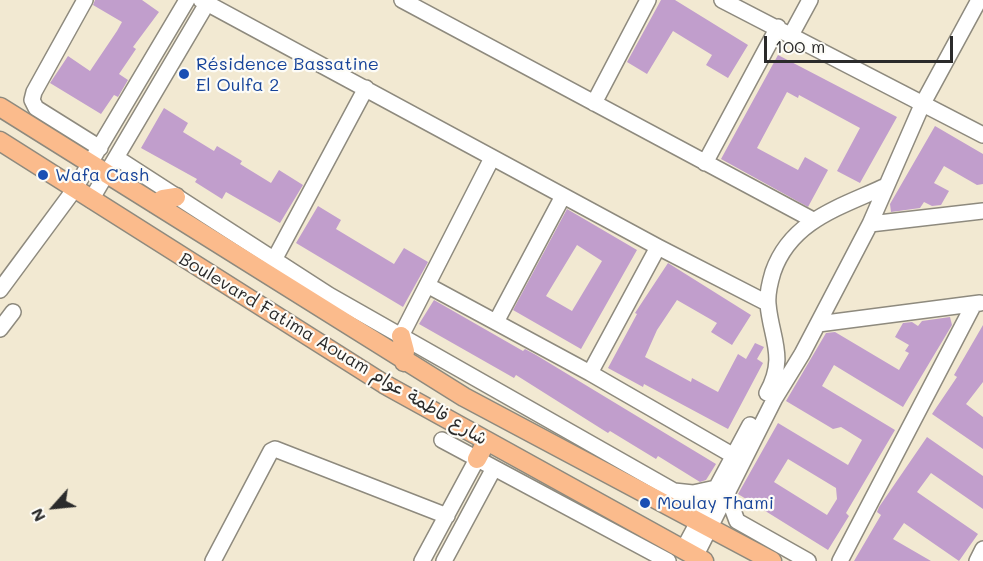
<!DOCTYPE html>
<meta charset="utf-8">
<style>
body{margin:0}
#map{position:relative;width:983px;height:561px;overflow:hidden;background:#f2e9d2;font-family:Mali,sans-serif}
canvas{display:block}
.north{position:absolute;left:24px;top:477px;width:60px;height:60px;-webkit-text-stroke:4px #fdfcf7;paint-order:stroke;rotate:243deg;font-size:16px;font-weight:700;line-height:24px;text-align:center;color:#2b2b2b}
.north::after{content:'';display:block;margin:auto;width:21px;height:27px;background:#2b2b2b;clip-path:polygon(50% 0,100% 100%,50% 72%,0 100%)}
.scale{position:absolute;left:764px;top:36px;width:189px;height:27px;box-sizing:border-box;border:3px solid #2b2b2b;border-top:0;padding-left:8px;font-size:18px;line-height:21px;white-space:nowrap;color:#2b2b2b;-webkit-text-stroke:4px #fdfcf7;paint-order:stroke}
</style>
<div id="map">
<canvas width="983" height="561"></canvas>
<div class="north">N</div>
<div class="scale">100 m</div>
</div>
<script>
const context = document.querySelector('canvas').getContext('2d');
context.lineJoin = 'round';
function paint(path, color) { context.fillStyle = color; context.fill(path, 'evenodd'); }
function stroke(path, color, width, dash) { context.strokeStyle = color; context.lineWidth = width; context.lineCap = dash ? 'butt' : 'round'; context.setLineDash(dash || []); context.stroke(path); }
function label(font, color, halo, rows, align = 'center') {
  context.font = font + ' Mali,"Playpen Sans Arabic",sans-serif'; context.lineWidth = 4.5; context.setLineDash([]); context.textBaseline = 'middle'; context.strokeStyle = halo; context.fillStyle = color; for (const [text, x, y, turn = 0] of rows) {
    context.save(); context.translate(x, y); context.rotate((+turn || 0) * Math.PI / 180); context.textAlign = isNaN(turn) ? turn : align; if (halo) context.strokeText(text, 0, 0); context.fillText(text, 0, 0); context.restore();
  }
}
paint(new Path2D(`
 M 95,0 L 142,0 L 159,12 L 133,47 L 136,49 L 119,74 L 128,80 L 118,97 L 114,95 L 101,114 L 50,83 L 68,56 L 90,71 L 117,31 L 122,22 L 93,5 Z
 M 661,0 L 675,0 L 748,45 L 728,78 L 706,65 L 712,55 L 673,31 L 647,74 L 627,62 Z
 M 778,55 L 897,117 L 860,183 L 837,171 L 860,128 L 799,95 L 798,98 L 787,92 L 757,148 L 798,170 L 805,157 L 828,170 L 808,207 L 721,159 Z
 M 164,108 L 188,123 L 183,132 L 214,151 L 217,146 L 242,161 L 240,164 L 271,183 L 279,170 L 303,185 L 280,223 L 226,192 L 222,199 L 195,182 L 197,179 L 141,148 Z
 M 935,126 L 983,154 L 983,184 L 977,185 L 944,166 L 934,183 L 949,191 L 941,205 L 932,206 L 924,202 L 920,208 L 891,212 L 890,204 Z
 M 318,206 L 341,220 L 336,229 L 394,264 L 404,248 L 428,262 L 403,307 L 296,243 Z
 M 567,209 L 637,250 L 581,349 L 513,310 ZM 577,245 L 602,261 L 572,311 L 546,296 Z
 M 668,263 L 751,315 L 732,345 L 711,332 L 717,323 L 677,300 L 657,330 L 645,357 L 691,382 L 692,378 L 718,392 L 738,354 L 746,359 L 755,343 L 764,347 L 757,359 L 763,363 L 728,429 L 644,384 L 643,387 L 608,368 L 637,314 L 635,313 Z
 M 434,300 L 523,351 L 525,349 L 536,355 L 716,464 L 706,480 L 700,482 L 658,456 L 656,459 L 610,431 L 608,433 L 516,375 L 514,378 L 419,324 Z
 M 950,317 L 952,325 L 903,407 L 834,365 L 822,386 L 895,430 L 846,513 L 849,516 L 828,550 L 738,494 L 778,423 L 848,465 L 862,440 L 841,427 L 833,429 L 786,401 L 826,333 L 835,332 L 899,370 L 909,353 L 905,351 L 909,345 L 895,337 L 903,323 L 912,322 L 918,326 L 922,321 ZM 788,459 L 836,488 L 837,499 L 827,515 L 774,482 Z
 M 983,325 L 983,382 L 966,404 L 983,417 L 983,449 L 932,414 L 957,377 L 954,375 Z
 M 927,437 L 983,476 L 983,509 L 931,473 L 917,492 L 978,534 L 959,561 L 904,523 L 893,539 L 931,561 L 854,561 L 881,515 L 877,512 L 879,507 Z`), '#c19ecc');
const minor = new Path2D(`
 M 85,0 L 34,92 L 32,100 L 36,108 L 100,148
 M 201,0 L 658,247 L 767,303
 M 402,0 L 813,220
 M 722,0 L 983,135
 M 791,35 L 810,0
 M 594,103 L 648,0
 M 117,158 L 329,295 L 674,491 L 693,493 L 716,488
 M 705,163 L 778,27
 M 91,200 L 209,0
 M 870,224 L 983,211
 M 274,260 L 366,88
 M 427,285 L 590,373 L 734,456
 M 0,290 L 74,190 L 187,0
 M 496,322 L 563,196
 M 818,324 L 980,303
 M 0,329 L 13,312
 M 401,336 L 492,158
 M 590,373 L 658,247
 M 767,393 C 787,357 771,339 768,304 C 767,294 770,282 773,272 C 791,220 841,207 886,186
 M 442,440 L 668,561
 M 727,494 L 737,521 L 808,561
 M 683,550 L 750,425
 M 695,557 L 775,398 L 802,354 L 870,224 L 922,105 L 979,0
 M 213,561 L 271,451 L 275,449 L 447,516
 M 422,561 L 477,459
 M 444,561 L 494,468
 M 840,561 L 974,304
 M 977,561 L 983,549`);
const major = new Path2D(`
 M 0,107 L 464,397 L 772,561
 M 0,141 L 384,384 L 704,561
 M 155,204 L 163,199 L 176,197
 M 401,336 L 405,351 L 404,362
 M 477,459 L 486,442`);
stroke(minor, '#8e8a7e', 18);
stroke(major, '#8e8a7e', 21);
stroke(minor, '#fff', 15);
stroke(major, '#fbbb8c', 18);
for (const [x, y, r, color] of [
 [184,74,6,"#1a4fb4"],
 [43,175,6,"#1a4fb4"],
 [645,503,6,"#1a4fb4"]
]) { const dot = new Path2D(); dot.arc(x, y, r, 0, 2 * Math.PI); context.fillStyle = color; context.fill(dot); stroke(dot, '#fdfcf7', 2); }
label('18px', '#164399', '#fdfcf7', [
 ["Résidence Bassatine",196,64],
 ["El Oulfa 2",196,85],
 ["Wafa Cash",55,175],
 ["Moulay Thami",657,503]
], 'left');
label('18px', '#2b2b2b', '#fdfcf7', [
 ["Boulevard Fatima Aouam شارع فاطمة عوام",333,349,31]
]);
</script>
